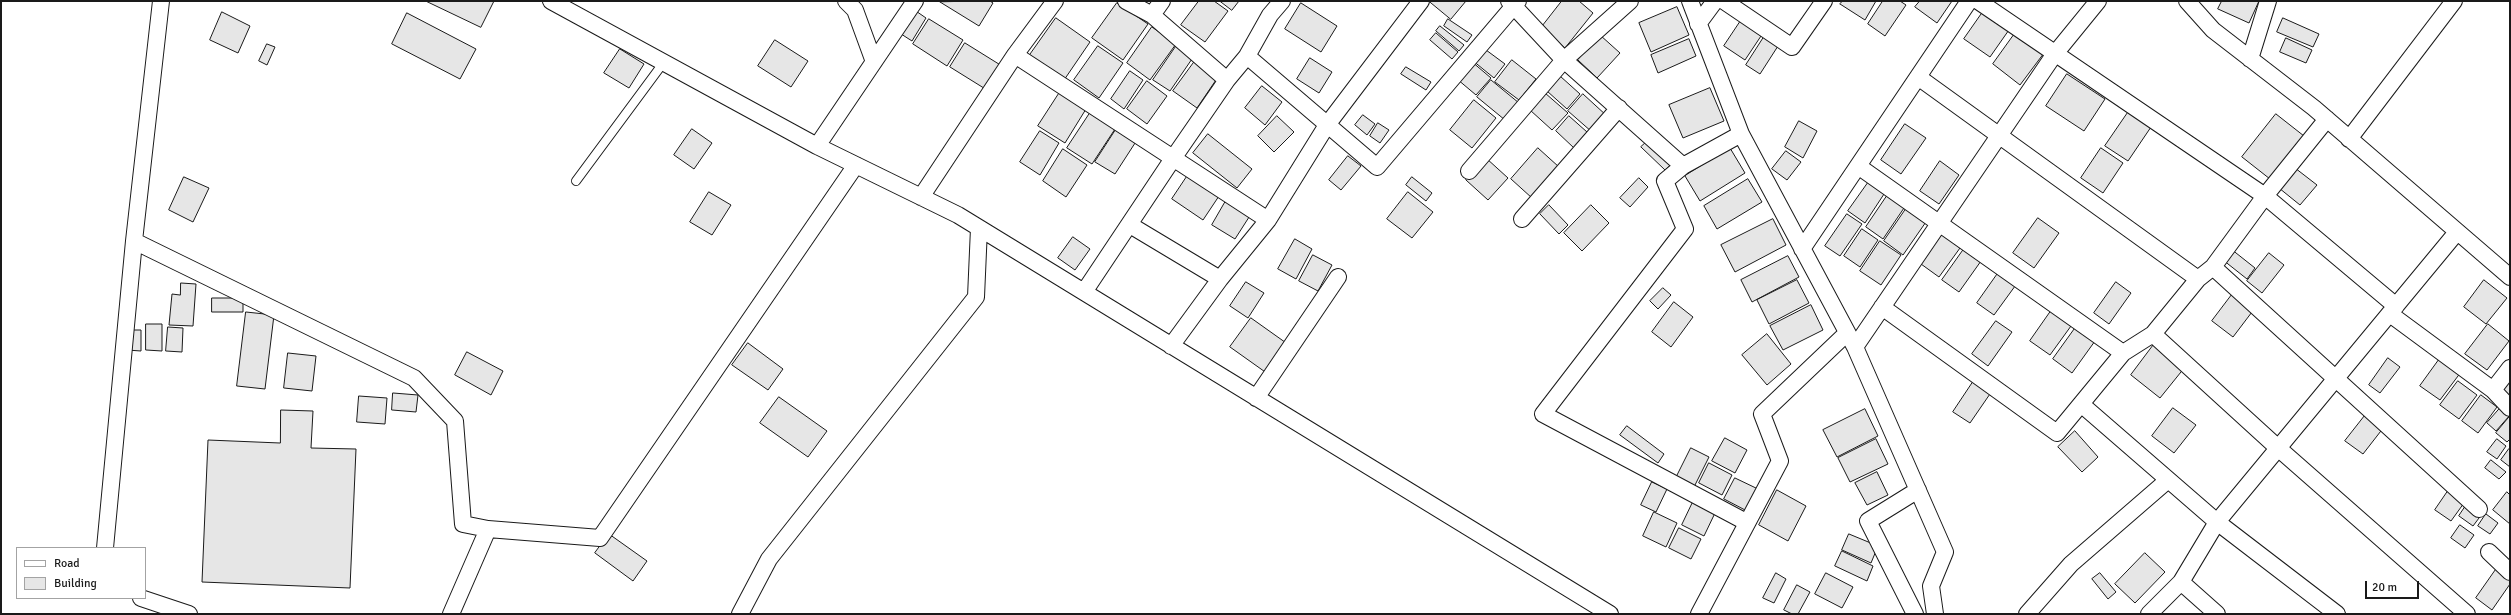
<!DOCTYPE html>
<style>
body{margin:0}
#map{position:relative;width:2511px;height:615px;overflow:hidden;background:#fff;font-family:Signika,sans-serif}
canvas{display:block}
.frame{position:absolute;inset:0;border:2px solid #1a1a1a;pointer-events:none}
.legend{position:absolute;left:16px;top:547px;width:130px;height:52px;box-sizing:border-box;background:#fff;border:1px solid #a3a3a3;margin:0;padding:5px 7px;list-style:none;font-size:12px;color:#1a1a1a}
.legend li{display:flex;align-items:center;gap:8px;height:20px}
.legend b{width:20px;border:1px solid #a3a3a3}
.scale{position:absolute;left:2365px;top:581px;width:54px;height:18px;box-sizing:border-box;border:2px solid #1a1a1a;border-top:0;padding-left:5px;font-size:12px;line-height:14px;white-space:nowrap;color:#1a1a1a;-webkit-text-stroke:3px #fff;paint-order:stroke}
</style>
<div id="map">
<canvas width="2511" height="615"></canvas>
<div class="frame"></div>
<ul class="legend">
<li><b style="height:5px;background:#fff"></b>Road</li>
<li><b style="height:11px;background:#e6e6e6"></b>Building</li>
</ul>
<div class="scale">20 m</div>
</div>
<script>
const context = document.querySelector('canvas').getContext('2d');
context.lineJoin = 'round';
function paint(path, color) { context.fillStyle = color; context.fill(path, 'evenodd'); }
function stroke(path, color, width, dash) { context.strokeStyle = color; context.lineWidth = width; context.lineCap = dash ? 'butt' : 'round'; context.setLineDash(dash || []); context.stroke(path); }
const building = new Path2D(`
 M 426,1 L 494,1 L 481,27 Z
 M 990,1 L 993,3 L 979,26 L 940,2 Z
 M 1199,1 L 1214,1 L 1228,11 L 1205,42 L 1181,25 Z
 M 1220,1 L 1239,1 L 1232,10 Z
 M 1429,1 L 1466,1 L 1451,19 Z
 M 1562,1 L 1579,1 L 1593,13 L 1565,48 L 1541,28 Z
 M 1843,1 L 1876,1 L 1865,20 L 1840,4 Z
 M 1883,1 L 1900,1 L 1906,5 L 1885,36 L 1868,24 Z
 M 1920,1 L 1952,1 L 1937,23 L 1915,7 Z
 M 2222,1 L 2259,1 L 2249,23 L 2218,9 Z
 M 1117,3 L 1148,24 L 1123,60 L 1092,38 Z
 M 1301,3 L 1337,26 L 1321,52 L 1285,29 Z
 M 1677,7 L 1689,35 L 1651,52 L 1639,23 Z
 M 913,9 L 926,18 L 912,41 L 898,32 Z
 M 1985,9 L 2011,27 L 1990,57 L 1964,39 Z
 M 222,12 L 250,26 L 238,53 L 210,40 Z
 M 407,13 L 476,49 L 460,79 L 392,44 Z
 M 1056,18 L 1090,42 L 1062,83 L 1027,59 Z
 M 2283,18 L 2319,34 L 2313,47 L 2277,32 Z
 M 929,19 L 963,40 L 947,66 L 913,44 Z
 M 1448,19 L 1472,35 L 1467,42 L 1444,26 Z
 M 1742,19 L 1763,33 L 1745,60 L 1724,46 Z
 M 1440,26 L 1464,45 L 1459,51 L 1436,31 Z
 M 1152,27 L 1176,44 L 1150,80 L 1127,63 Z
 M 2016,32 L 2044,53 L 2020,85 L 1993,64 Z
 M 1436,33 L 1458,52 L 1452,59 L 1430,40 Z
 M 1600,35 L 1620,53 L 1597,78 L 1578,60 Z
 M 1764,37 L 1778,46 L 1760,74 L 1746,65 Z
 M 2286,38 L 2312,50 L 2306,63 L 2280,52 Z
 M 1689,39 L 1696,56 L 1658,73 L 1651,55 Z
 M 775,40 L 808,61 L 791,87 L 758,66 Z
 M 965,43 L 1002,66 L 987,90 L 950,67 Z
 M 267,44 L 275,47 L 267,65 L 259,61 Z
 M 1177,45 L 1194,56 L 1170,91 L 1153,80 Z
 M 1098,46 L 1123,63 L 1099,98 L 1074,80 Z
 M 1482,47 L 1505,64 L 1494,78 L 1472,60 Z
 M 620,49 L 644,64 L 629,88 L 604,73 Z
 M 1310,58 L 1332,72 L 1319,93 L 1297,79 Z
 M 1512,60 L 1536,79 L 1519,100 L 1495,82 Z
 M 1195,61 L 1218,77 L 1197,108 L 1173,91 Z
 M 1471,61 L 1491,78 L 1476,95 L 1457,79 Z
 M 1406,67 L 1431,82 L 1426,90 L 1401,74 Z
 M 1130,71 L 1143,80 L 1124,109 L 1111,99 Z
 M 2067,74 L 2105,99 L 2084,131 L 2046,106 Z
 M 1560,76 L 1580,94 L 1567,109 L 1547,91 Z
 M 1491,80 L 1519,103 L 1505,120 L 1477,97 Z
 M 1147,81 L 1167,96 L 1147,124 L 1127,109 Z
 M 1262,86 L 1282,102 L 1265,125 L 1245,108 Z
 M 1710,88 L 1724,121 L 1683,138 L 1669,105 Z
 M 1060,92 L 1086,109 L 1065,143 L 1038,126 Z
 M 1545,93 L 1568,113 L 1552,130 L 1530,110 Z
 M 1583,94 L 1607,116 L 1592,132 L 1568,111 Z
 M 1474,100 L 1496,118 L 1472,148 L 1450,130 Z
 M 1092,110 L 1117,126 L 1092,164 L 1067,148 Z
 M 2129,111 L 2151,127 L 2128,161 L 2105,146 Z
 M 2276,114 L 2304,136 L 2270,179 L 2242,157 Z
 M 1363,115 L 1375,124 L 1367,135 L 1355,125 Z
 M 1277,116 L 1294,132 L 1274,152 L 1258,136 Z
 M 1569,116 L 1587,132 L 1574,148 L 1556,131 Z
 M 1799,121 L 1817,131 L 1803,158 L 1785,147 Z
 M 1378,123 L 1389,130 L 1380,143 L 1370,136 Z
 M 1905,124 L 1926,138 L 1901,174 L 1881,160 Z
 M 1117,128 L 1137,140 L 1115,174 L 1095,162 Z
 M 692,129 L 712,143 L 694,169 L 674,155 Z
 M 1040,131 L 1059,143 L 1040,175 L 1020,162 Z
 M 1208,134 L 1252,169 L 1237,188 L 1193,153 Z
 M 1651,138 L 1675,161 L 1665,170 L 1641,147 Z
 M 1538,148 L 1559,167 L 1532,198 L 1511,179 Z
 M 1730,148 L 1745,173 L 1700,201 L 1685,176 Z
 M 2101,148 L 2123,163 L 2103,193 L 2081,178 Z
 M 1063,149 L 1087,165 L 1066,197 L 1043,181 Z
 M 1786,151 L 1801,162 L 1787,180 L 1772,169 Z
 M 1348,156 L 1361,166 L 1341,190 L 1329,180 Z
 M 1486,158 L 1508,178 L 1488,200 L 1466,180 Z
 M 1940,161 L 1959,175 L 1939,204 L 1920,191 Z
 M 2295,168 L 2317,185 L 2300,205 L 2279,188 Z
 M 1188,175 L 1219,196 L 1203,220 L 1172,199 Z
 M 184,177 L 209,188 L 193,222 L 169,210 Z
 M 1412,177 L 1432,193 L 1426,201 L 1406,185 Z
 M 1639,178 L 1648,187 L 1630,207 L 1620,198 Z
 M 1748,179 L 1762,202 L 1717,229 L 1704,206 Z
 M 1870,180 L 1886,191 L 1865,223 L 1848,211 Z
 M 709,192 L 731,205 L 712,235 L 690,222 Z
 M 1408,192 L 1433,212 L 1412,238 L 1387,219 Z
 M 1889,193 L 1906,205 L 1883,239 L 1866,227 Z
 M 1227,199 L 1251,214 L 1235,239 L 1212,225 Z
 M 1549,205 L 1568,225 L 1559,234 L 1540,214 Z
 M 1591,205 L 1609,223 L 1582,251 L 1564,233 Z
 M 1908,206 L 1928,219 L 1903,255 L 1884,241 Z
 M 1847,214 L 1862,224 L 1840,256 L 1825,246 Z
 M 2038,218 L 2059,233 L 2034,268 L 2013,253 Z
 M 1773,219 L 1786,245 L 1735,272 L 1721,245 Z
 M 1862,229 L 1878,240 L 1860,267 L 1844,256 Z
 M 1942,234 L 1960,248 L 1939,277 L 1921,264 Z
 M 1073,237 L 1090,249 L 1075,270 L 1058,258 Z
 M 1295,239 L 1312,249 L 1296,279 L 1278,269 Z
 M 1880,241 L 1901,255 L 1881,285 L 1860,271 Z
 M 1964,249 L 1981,261 L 1959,292 L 1942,280 Z
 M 2231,249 L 2255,268 L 2247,279 L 2223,260 Z
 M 2269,253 L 2284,265 L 2262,293 L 2247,281 Z
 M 1313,255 L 1332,265 L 1318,291 L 1299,281 Z
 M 1788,256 L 1799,277 L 1752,302 L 1741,280 Z
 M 2001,269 L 2018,282 L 1994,315 L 1977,303 Z
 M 1797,280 L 1809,303 L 1769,324 L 1757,300 Z
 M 2484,280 L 2507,298 L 2486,324 L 2464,307 Z
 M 1246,282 L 1264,293 L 1248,318 L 1230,306 Z
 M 2116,282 L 2131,293 L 2109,324 L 2094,313 Z
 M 181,283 L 196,284 L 193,326 L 169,325 L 172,294 L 180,295 Z
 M 1663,288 L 1671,295 L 1658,309 L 1650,301 Z
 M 2234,292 L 2255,308 L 2233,337 L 2212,321 Z
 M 212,298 L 243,298 L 243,312 L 212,312 Z
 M 1674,302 L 1693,317 L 1671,347 L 1652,332 Z
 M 1811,305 L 1823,330 L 1783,350 L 1770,326 Z
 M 2051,311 L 2071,326 L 2050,355 L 2030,341 Z
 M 246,312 L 274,315 L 265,389 L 237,386 Z
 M 1251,318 L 1289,345 L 1268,374 L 1230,347 Z
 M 1996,321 L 2012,332 L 1988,366 L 1972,354 Z
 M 146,324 L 162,324 L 162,351 L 146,350 Z
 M 2488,324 L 2509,341 L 2487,370 L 2465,354 Z
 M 168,327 L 183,328 L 182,352 L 166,351 Z
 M 2076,327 L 2095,341 L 2072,373 L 2053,359 Z
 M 128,330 L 141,330 L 141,351 L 127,350 Z
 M 1767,334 L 1791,364 L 1767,385 L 1742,355 Z
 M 748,343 L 783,369 L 768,390 L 732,365 Z
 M 2155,343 L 2185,367 L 2160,398 L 2131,375 Z
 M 467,352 L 503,371 L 491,395 L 455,375 Z
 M 288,353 L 316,356 L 312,391 L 284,388 Z
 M 2441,357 L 2461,372 L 2440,400 L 2420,386 Z
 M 2388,358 L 2400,367 L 2380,393 L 2369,385 Z
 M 1975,379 L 1992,391 L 1970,423 L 1953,412 Z
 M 2458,381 L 2477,395 L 2459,419 L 2440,405 Z
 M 2510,381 L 2510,401 L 2500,393 Z
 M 393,393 L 418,395 L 416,412 L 392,410 Z
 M 2481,395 L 2497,407 L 2478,433 L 2462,421 Z
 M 359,396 L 387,398 L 385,424 L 357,422 Z
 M 779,397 L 827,431 L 808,457 L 760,423 Z
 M 2502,406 L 2510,415 L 2496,431 L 2487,423 Z
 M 2173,408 L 2196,425 L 2174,453 L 2152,436 Z
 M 1865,409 L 1878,436 L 1837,457 L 1823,430 Z
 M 281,410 L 313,411 L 311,448 L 356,449 L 350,588 L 202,582 L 208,440 L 280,443 Z
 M 2367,413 L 2384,427 L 2363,454 L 2345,441 Z
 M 2510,416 L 2510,439 L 2507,442 L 2496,433 Z
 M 1627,426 L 1664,454 L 1658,463 L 1620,435 Z
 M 2075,431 L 2098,457 L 2082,472 L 2058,447 Z
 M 1725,438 L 1747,450 L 1735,473 L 1712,461 Z
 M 1876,439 L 1888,464 L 1850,482 L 1838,458 Z
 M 2497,439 L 2506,446 L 2497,459 L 2487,452 Z
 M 1691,448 L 1709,457 L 1694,487 L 1676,478 Z
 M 2509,449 L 2510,450 L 2510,467 L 2501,460 Z
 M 2491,460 L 2506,472 L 2499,479 L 2485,468 Z
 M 1709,463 L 1732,475 L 1722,495 L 1699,483 Z
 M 1877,472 L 1888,495 L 1867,505 L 1855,483 Z
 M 1735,478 L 1758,489 L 1747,511 L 1724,499 Z
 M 1652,482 L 1667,489 L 1656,512 L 1641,505 Z
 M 1777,490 L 1806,506 L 1788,541 L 1759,525 Z
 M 2448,491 L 2464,503 L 2451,521 L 2435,510 Z
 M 2507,492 L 2510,495 L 2510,524 L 2493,510 Z
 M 1693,502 L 1715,513 L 1704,536 L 1682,525 Z
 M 2467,504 L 2482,514 L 2473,526 L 2459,516 Z
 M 1654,512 L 1677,523 L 1666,547 L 1643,536 Z
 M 2486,514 L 2498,523 L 2490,534 L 2478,526 Z
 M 2460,525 L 2474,535 L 2465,548 L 2451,538 Z
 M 1679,528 L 1701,539 L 1691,559 L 1669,548 Z
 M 609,534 L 647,561 L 633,581 L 595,553 Z
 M 1849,534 L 1878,546 L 1871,563 L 1842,550 Z
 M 1842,551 L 1873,566 L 1867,581 L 1835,566 Z
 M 2145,553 L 2165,572 L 2135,603 L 2115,584 Z
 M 2497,568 L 2510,577 L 2510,584 L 2492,610 L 2476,598 Z
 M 1776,573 L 1786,579 L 1774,603 L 1763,598 Z
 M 1826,573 L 1853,587 L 1842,608 L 1815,594 Z
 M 2100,573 L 2116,592 L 2108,599 L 2092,579 Z
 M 1797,585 L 1810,592 L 1798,614 L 1792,614 L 1784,610 Z`);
paint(building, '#e6e6e6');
stroke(building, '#1a1a1a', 1);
const service = new Path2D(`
 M 576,181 L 664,62`);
const minor = new Path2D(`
 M 551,1 L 817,146 L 958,215 L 1610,614
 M 846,1 L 855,10 L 874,62
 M 1126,1 L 1152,15 L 1227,80
 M 1509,1 L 1564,60 L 1683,166 L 1741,134
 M 1690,1 L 1741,134 L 1855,347 L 1945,552 L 1931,586 L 1935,614
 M 1724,1 L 1792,47 L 1824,1
 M 1978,1 L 2265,196 L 2396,306
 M 2187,1 L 2213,30 L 2314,108 L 2510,277
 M 1152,15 L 1162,1
 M 1698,24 L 1715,1
 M 1015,55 L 1268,220
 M 1247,56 L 1377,167 L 1518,1
 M 2250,59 L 2268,1
 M 1918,77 L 2198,279
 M 2327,119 L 2265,196 L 2213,267 L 2198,279 L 2153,334 L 2278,448 L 2467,614
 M 2349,139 L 2454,1
 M 817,146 L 915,1
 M 1683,166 L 1665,181 L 1685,229 L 1543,414 L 1746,522
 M 1858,166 L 2123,353 L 2153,334
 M 1469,171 L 1564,60 L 1630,1
 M 921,197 L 1015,55 L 1055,1
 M 1522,219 L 1619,108
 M 1130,225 L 1220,279
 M 134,241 L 414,378 L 455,421 L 463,524 L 488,529
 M 1802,249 L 1969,1
 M 2213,267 L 2479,509
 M 1084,292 L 1174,157 L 1227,80 L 1247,56 L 1270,15 L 1282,1
 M 1882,307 L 2057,433 L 2123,353
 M 2390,314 L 2493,390 L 2510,408
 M 1171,346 L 1220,279 L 1268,220 L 1327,125 L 1421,1
 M 1855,347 L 2054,55 L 2098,1
 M 2493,390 L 2510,368
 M 1256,398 L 1338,277
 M 2081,404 L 2217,522 L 2337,614
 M 105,548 L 134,241 L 161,1
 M 2489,552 L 2510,572
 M 2181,582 L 2217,614
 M 141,598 L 189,614
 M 451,614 L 488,529 L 600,538 L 856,165
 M 740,614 L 769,559 L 976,297 L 979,228
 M 1699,614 L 1780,461 L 1762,414 L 1847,333
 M 1915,614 L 1868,521 L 1918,490
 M 2027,614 L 2071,564 L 2168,480
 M 2149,614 L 2181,582 L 2217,522 L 2457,232`);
stroke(service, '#1a1a1a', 10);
stroke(minor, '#1a1a1a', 18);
stroke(service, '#fff', 8);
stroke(minor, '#fff', 16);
</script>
